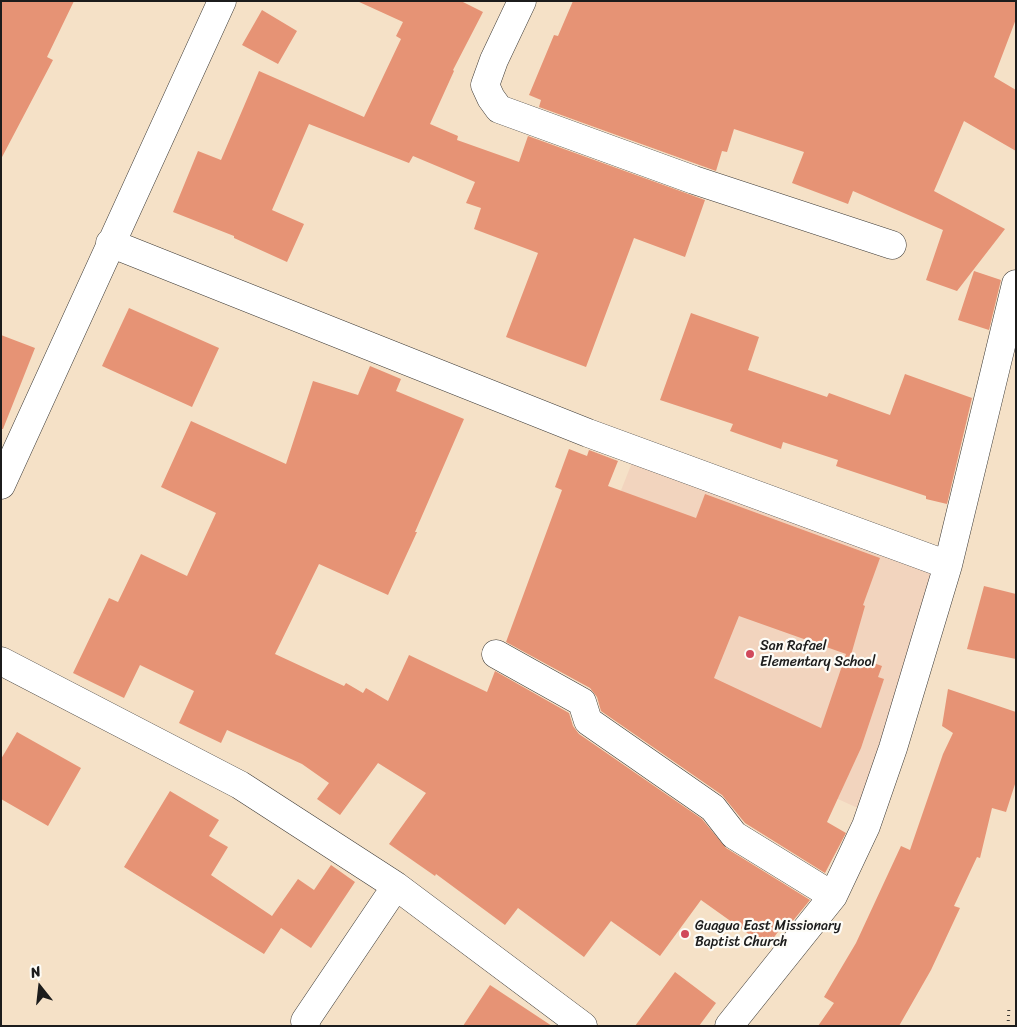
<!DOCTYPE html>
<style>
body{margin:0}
#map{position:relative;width:1017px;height:1027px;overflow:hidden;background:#f5e1c7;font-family:Sriracha,sans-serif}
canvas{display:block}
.frame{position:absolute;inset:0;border:2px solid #1c1c1c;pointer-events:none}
.north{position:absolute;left:15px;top:962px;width:50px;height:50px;-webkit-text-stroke:4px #fdfcf7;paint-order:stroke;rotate:344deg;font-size:14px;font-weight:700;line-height:20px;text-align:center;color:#1c1c1c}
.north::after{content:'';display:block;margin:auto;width:18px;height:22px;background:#1c1c1c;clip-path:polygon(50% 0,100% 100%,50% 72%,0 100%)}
</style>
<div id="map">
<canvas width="1017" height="1027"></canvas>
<div class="frame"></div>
<div class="north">N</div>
</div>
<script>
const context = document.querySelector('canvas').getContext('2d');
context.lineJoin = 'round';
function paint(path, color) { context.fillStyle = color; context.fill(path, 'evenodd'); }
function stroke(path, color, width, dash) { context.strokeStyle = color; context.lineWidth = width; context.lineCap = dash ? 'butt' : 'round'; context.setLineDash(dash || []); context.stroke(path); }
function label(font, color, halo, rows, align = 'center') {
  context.font = font + ' Sriracha,sans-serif'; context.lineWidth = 4.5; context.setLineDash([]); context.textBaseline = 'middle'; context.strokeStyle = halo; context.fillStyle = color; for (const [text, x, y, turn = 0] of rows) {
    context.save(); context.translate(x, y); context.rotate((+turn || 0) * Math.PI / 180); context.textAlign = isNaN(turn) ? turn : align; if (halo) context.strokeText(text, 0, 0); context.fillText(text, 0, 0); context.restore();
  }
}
paint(new Path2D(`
 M 633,460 L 935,570 L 860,809 L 714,743 L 568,625 Z`), '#f2d4be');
paint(new Path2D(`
 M 1,1 L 74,1 L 47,57 L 53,60 L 1,159 Z
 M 357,1 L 461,1 L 483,12 L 453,70 L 454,71 L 430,124 L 458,136 L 457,140 L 519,162 L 528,136 L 705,200 L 685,257 L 634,238 L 586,367 L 506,337 L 538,253 L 474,229 L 481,208 L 466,203 L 475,182 L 413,156 L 409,163 L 309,124 L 272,210 L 304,224 L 287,262 L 234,238 L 234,236 L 173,212 L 198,151 L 221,160 L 259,71 L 364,117 L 401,39 L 396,36 L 403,22 Z
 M 573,1 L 1016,1 L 1016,19 L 994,77 L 1016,90 L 1016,151 L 964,121 L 934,191 L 1005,229 L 957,291 L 926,280 L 943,230 L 853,191 L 848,204 L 792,183 L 804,152 L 734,129 L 727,152 L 722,151 L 716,171 L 539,107 L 541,100 L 529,95 L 554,35 L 558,36 Z
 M 262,10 L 297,31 L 278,64 L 242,45 Z
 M 974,271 L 1001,280 L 989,330 L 958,320 Z
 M 129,308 L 219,348 L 192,407 L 102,366 Z
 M 691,313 L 759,337 L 748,370 L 827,397 L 829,393 L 890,415 L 905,374 L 972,398 L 947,504 L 926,499 L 926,496 L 836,466 L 838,460 L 783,442 L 781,449 L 730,431 L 733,424 L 660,400 Z
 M 1,335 L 35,348 L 3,429 L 1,429 Z
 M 370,366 L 401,379 L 396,391 L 464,419 L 415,532 L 417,532 L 388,595 L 319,564 L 275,654 L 344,686 L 346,683 L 363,693 L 366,688 L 388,701 L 409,655 L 487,692 L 495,671 L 569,713 L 573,726 L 579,734 L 702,819 L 726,848 L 810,900 L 792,922 L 788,918 L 767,947 L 701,900 L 660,956 L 611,921 L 584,957 L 518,908 L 505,925 L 436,874 L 435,876 L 389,844 L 426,793 L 378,763 L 340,815 L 317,799 L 329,783 L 302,764 L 227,730 L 221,743 L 179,723 L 194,691 L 140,665 L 124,698 L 73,673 L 109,598 L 118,602 L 141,554 L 187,576 L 216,513 L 161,487 L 191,421 L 286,464 L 313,381 L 358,395 Z
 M 569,449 L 587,456 L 589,450 L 618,461 L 608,486 L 696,518 L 705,494 L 880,558 L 863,605 L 865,606 L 851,655 L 882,666 L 878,677 L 884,679 L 861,748 L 827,822 L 846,833 L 825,873 L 745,823 L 722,795 L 601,711 L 597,697 L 590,688 L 506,642 L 562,490 L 555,487 ZM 739,616 L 846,654 L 821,728 L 714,678 Z
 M 984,586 L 1016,594 L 1016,659 L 967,649 Z
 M 948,689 L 1016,712 L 1016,781 L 1006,812 L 992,808 L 980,858 L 977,857 L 954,906 L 960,908 L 931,970 L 899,1026 L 818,1026 L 834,1003 L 824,997 L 856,943 L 901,846 L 910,850 L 943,754 L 953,733 L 942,726 Z
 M 17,732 L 81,768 L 48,826 L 1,799 L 1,759 Z
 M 170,791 L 219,820 L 209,836 L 228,847 L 211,875 L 272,916 L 298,879 L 314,890 L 331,865 L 355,882 L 311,948 L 281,928 L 264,954 L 124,867 Z
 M 675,972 L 716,1003 L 699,1026 L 635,1026 Z
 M 490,985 L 552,1026 L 463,1026 Z`), '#e69375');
const street = new Path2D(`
 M 522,1 L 494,60 L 485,85 L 491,98 L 499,109 L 694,180 L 892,245
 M 110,243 L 588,433 L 948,565
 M 1,485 L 222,1
 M 496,654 L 582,702 L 588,721 L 713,808 L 734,835 L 833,896
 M 1,661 L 240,785 L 396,886 L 583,1026
 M 306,1026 L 305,1021 L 396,886
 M 729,1026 L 833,896 L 866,826 L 893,748 L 948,565 L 1016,284`);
stroke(street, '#3d3a36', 29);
stroke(new Path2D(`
 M 1008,1026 L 1009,1006`), '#3d3a36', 3, [1, 4]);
stroke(street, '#fff', 28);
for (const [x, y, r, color] of [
 [750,654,5,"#d1495b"],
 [685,934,5,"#d1495b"]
]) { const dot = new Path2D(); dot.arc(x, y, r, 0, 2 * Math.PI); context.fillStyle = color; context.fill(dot); stroke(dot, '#fdfcf7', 2); }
label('14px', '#1c1c1c', '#fdfcf7', [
 ["San Rafael",760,646],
 ["Elementary School",760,662],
 ["Guagua East Missionary",695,926],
 ["Baptist Church",695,942]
], 'left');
</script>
